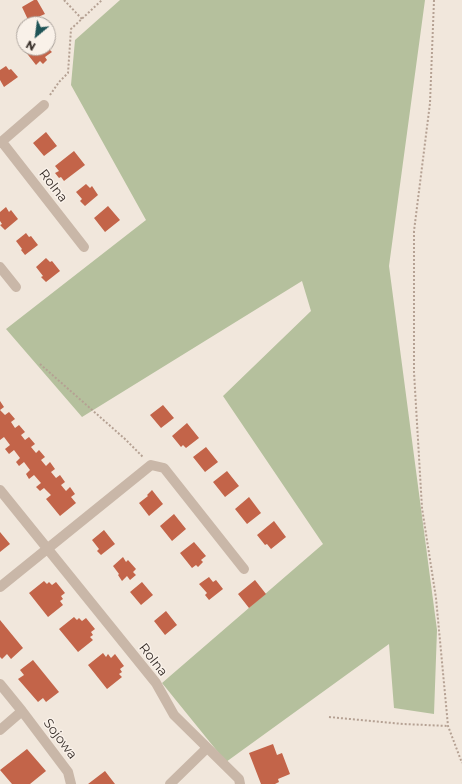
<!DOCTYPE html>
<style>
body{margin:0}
#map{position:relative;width:462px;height:784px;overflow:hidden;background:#f1e7dc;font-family:Montserrat,sans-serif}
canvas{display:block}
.north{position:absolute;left:16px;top:16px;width:40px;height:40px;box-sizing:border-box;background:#f9f1e9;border:1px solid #aba39c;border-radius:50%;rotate:209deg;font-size:11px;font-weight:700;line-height:16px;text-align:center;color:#362d28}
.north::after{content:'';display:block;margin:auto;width:14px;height:18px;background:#1f5457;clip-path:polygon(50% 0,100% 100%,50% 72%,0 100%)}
</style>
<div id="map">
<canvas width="462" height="784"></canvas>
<div class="north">N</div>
</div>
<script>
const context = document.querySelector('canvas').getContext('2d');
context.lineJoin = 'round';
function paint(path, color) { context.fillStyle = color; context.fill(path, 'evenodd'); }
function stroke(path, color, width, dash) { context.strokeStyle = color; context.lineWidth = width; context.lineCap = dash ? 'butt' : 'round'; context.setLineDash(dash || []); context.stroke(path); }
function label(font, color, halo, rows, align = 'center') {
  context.font = font + ' Montserrat,sans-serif'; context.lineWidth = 3; context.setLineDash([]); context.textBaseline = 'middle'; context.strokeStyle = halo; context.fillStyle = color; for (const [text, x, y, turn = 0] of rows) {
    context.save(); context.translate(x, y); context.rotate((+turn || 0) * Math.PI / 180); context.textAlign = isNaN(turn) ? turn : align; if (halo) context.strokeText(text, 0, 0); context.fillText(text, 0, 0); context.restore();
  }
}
paint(new Path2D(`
 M 120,0 L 425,0 L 389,266 L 437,630 L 434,714 L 394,708 L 389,644 L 226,762 L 162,683 L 323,544 L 223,396 L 311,311 L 302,281 L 82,417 L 6,329 L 146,220 L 71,85 L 75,40 Z`), '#b5c09d');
paint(new Path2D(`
 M 34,0 L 37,0 L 45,14 L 38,17 L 40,20 L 30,24 L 22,7 Z
 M 48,43 L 50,46 L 49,49 L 52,52 L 45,57 L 47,60 L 43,64 L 40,61 L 36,65 L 25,51 L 29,48 L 48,48 Z
 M 6,66 L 9,70 L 11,69 L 18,77 L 4,87 L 0,80 L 0,70 Z
 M 46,132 L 57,146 L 44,156 L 33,143 Z
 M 74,151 L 85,165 L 64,181 L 61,177 L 59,178 L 55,173 L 59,171 L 55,166 Z
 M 86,184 L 90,188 L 92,186 L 98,195 L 85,206 L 80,201 L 82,199 L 76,192 Z
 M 108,206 L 120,220 L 105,232 L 94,218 Z
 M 6,207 L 9,212 L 11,210 L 18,219 L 5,230 L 0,225 L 2,224 L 0,221 L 0,212 Z
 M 26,233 L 29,237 L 31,236 L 38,245 L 25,255 L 21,250 L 22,249 L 16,241 Z
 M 46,258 L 50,262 L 52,261 L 60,271 L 46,282 L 41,277 L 43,276 L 36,267 Z
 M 0,401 L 4,407 L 0,410 L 5,415 L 9,412 L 15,419 L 11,422 L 15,428 L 19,425 L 25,432 L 21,435 L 25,440 L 29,437 L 35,444 L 31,447 L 36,453 L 39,450 L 45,457 L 41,460 L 46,466 L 50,462 L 55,469 L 51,472 L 56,478 L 60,475 L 65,482 L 61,485 L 66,491 L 70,487 L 75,494 L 71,497 L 76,503 L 60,516 L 46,499 L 51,495 L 44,488 L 40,491 L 36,487 L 41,483 L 34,475 L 29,479 L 26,474 L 30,470 L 24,462 L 19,466 L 16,462 L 20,458 L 14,450 L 9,454 L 5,449 L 10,445 L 4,437 L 0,440 Z
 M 163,405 L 174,418 L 161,428 L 150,415 Z
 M 187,423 L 199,438 L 186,448 L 183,445 L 181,447 L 172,436 Z
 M 206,447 L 218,462 L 205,472 L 193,457 Z
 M 227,471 L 239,486 L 225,497 L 213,482 Z
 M 152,490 L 163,504 L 149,516 L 139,503 L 148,496 L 147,495 Z
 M 249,497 L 261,513 L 247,524 L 235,509 Z
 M 174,514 L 186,529 L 172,541 L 160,526 Z
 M 274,521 L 286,537 L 271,549 L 267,544 L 265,545 L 257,535 Z
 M 104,530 L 115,544 L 101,555 L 97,551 L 99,549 L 92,540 Z
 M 0,532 L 10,544 L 0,552 Z
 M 194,542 L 206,556 L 201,560 L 203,562 L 198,567 L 196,565 L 192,568 L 180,553 Z
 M 123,557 L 126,562 L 128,560 L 136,569 L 133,572 L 136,575 L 130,580 L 127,576 L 122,581 L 118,575 L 119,574 L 113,566 Z
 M 209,577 L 213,582 L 216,580 L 223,589 L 209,600 L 205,595 L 207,593 L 199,584 Z
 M 255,580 L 266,594 L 249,608 L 238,594 Z
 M 44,581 L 47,584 L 49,582 L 52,585 L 56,582 L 65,593 L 61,596 L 63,599 L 60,601 L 63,605 L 48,617 L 29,593 Z
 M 142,582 L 153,595 L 141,605 L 130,592 Z
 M 166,611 L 177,625 L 165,635 L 154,621 Z
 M 74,617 L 77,620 L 79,618 L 82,621 L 86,618 L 95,629 L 91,632 L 93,635 L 90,637 L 93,640 L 78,652 L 59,629 Z
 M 0,620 L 23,648 L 11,659 L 7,654 L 2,659 L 0,657 Z
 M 103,653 L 106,657 L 108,654 L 111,658 L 115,654 L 124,666 L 120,669 L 122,672 L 119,674 L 122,677 L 107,689 L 88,665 Z
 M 33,660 L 59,692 L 46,702 L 43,698 L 38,702 L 18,679 L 24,675 L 20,670 Z
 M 273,744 L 277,755 L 282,753 L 290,774 L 278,779 L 279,782 L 275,784 L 261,784 L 249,753 Z
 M 27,749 L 46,771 L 30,784 L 12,784 L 0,770 Z
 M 105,771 L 115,784 L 88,784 Z`), '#c36449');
stroke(new Path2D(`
 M 64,0 L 82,19
 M 434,0 L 430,103 L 414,231 L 414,372 L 422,508 L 436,598 L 448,726 L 462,763
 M 50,95 L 59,82 L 68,73 L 71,29 L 102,0
 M 40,364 L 125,439 L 143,457
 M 329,717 L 403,724 L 448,726`), '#b5a193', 2, [2, 2]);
stroke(new Path2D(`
 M 2,142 L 84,247
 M 0,143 L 44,105
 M 0,267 L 16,287
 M 0,490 L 156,683 L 174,715 L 239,779 L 240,784
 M 0,587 L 151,465 L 164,468 L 244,569
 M 0,684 L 22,711 L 68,772 L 71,784
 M 0,730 L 22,711
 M 170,784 L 207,748`), '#c9b7a8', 10);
label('13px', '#362d28', '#f9f1e9', [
 ["Rolna",53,186,52],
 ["Rolna",153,660,52],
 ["Sojowa",60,739,53]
]);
</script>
